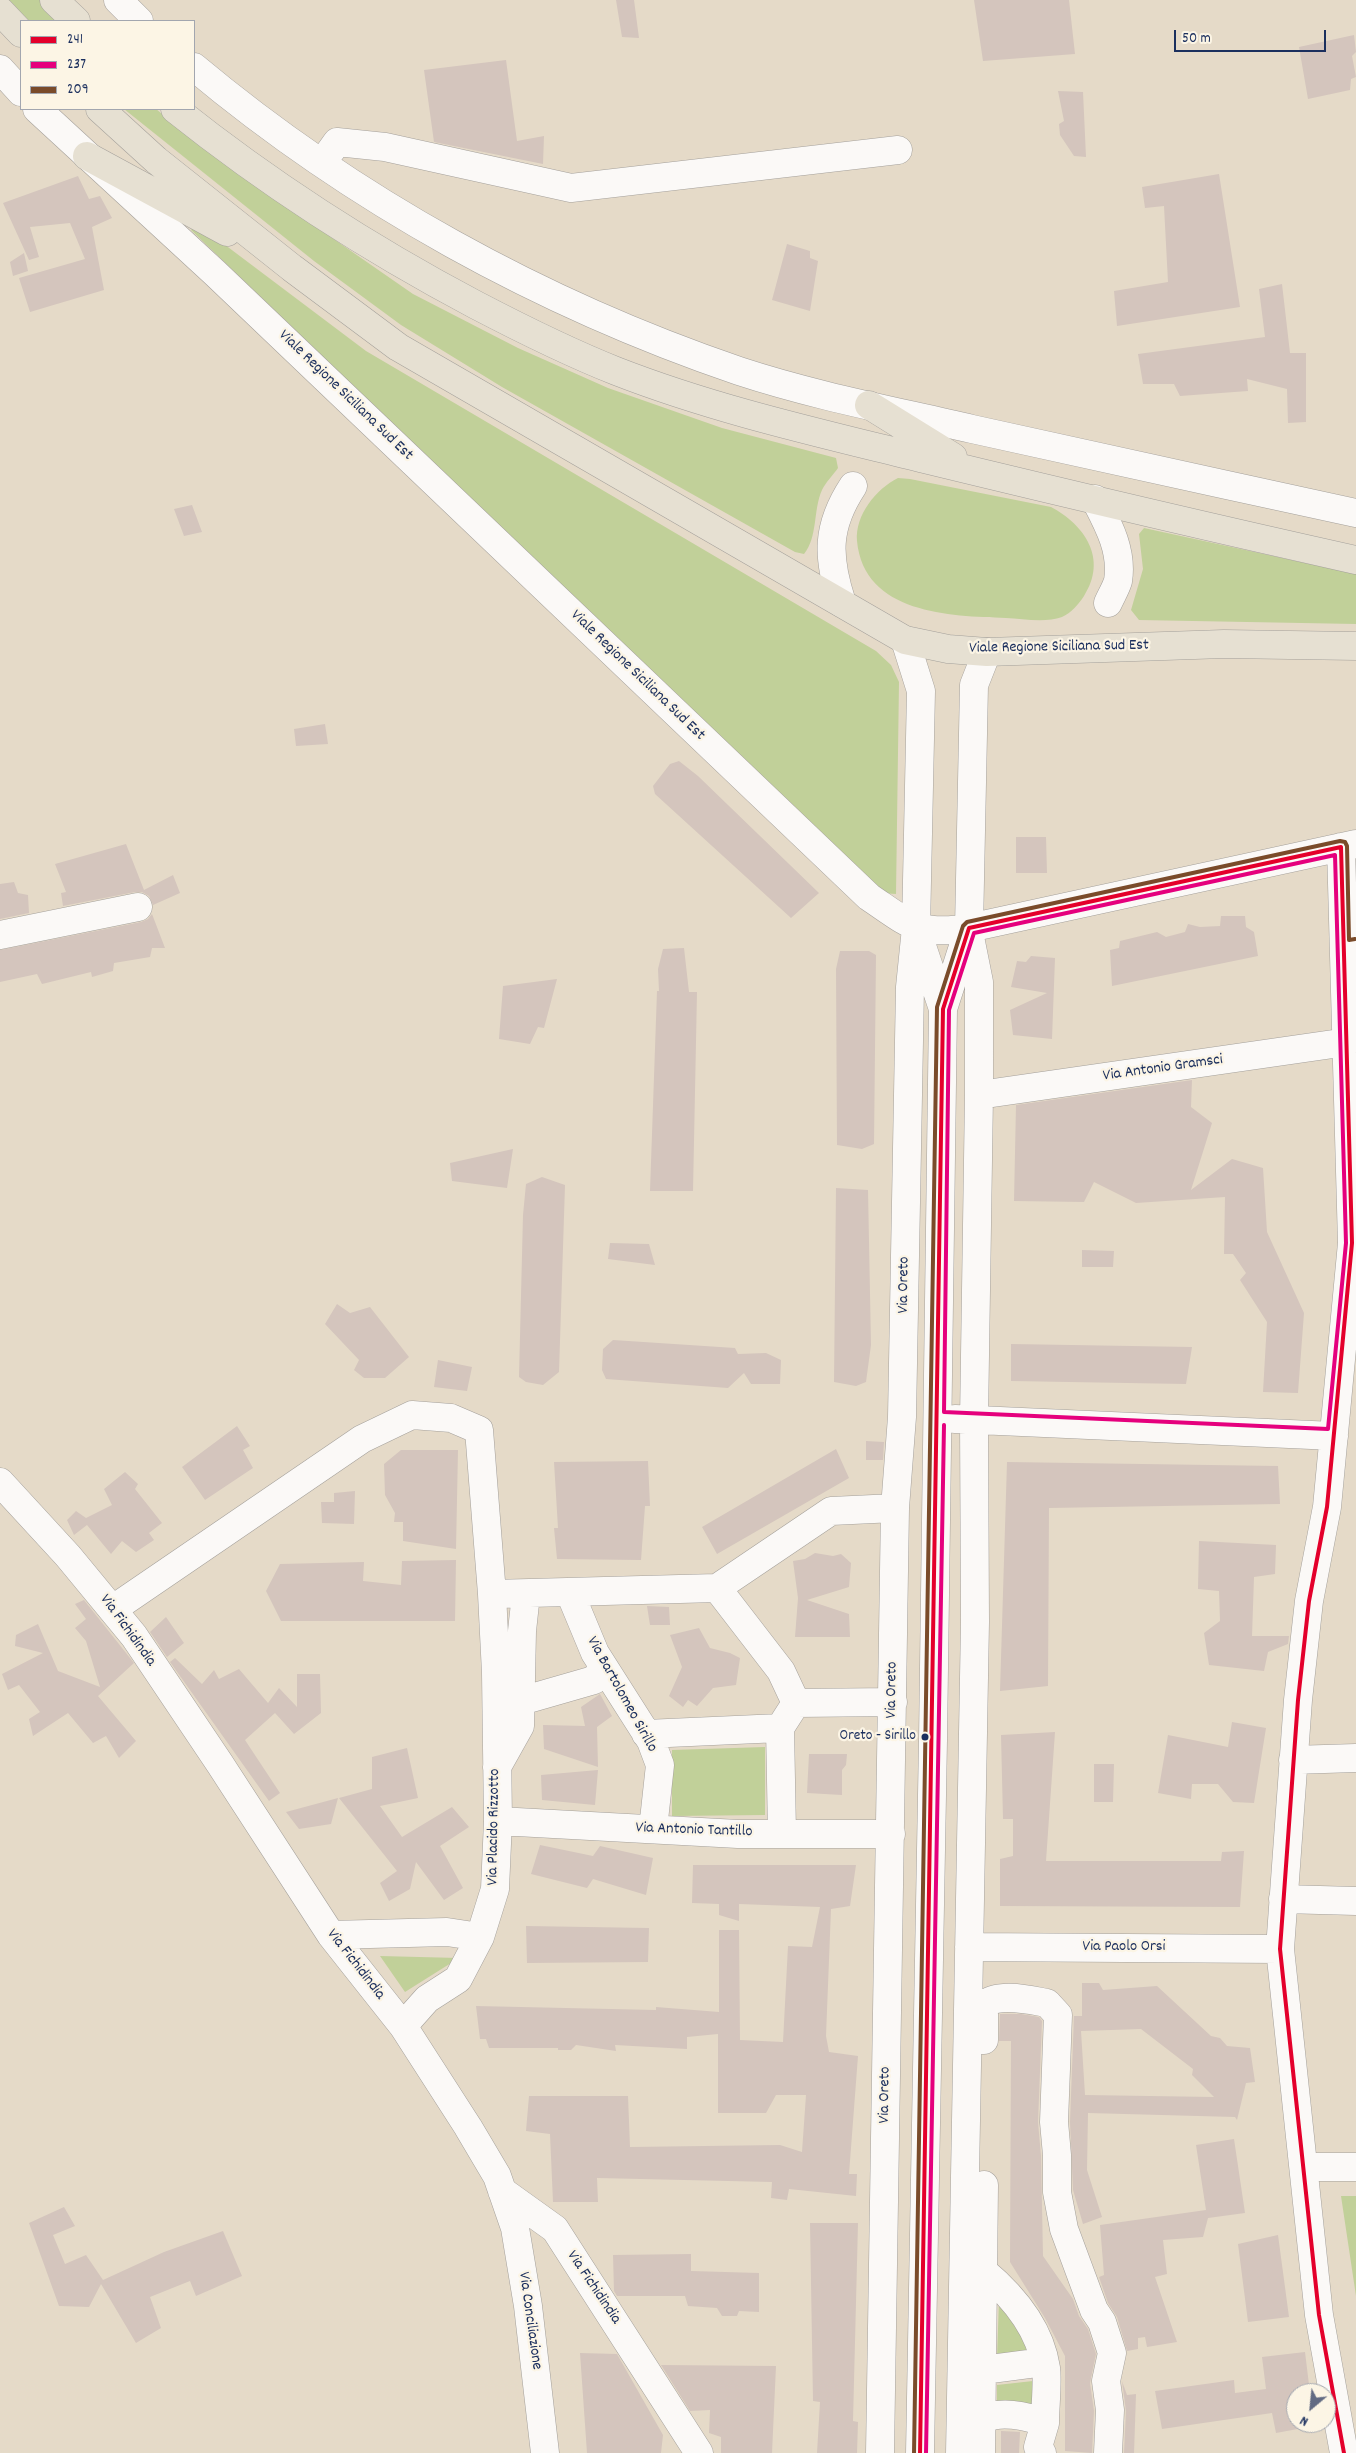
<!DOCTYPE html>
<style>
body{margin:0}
#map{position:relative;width:1356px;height:2453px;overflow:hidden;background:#e5dac8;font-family:Dekko,sans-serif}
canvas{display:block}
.legend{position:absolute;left:20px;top:20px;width:175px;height:90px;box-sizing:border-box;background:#fcf5e5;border:1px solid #a2a6af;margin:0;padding:6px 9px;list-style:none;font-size:15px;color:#1b2f5e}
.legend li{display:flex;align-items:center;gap:10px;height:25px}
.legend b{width:25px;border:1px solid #a2a6af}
.north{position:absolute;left:1286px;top:2383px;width:50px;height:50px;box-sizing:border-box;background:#fcf5e5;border:1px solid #a2a6af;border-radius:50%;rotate:208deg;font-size:14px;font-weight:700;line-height:20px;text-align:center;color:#1b2f5e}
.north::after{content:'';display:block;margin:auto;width:18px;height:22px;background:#626b83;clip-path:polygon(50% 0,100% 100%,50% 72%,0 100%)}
.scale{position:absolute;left:1174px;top:30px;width:152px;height:22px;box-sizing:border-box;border:2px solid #1b2f5e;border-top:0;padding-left:6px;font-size:15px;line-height:18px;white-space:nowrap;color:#1b2f5e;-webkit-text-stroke:4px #fcf5e5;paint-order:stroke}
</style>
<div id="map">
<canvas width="1356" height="2453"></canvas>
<ul class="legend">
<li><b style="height:6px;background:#e4002b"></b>241</li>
<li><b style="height:6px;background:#e5007d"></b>237</li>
<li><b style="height:6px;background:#7a4b2a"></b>209</li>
</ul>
<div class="north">N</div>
<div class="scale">50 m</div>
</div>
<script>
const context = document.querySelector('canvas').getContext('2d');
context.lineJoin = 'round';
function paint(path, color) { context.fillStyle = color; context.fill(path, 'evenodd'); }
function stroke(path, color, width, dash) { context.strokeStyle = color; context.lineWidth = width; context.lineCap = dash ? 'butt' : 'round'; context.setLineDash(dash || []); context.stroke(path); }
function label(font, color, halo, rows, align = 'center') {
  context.font = font + ' Dekko,sans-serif'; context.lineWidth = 4.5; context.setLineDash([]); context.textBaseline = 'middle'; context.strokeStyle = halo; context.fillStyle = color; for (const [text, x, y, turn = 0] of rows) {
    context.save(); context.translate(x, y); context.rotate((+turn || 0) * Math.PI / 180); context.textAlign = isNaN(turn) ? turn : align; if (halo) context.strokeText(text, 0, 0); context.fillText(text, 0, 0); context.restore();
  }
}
paint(new Path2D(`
 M 9,0 L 40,0 L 60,21 L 29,21 Z
 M 124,109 L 156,109 L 214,156 L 413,294 L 518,348 L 608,388 L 722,428 L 836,458 L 838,468 C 833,475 826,482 822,490 C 813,510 818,537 804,554 L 795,552 L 502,387 L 401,325 L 314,261 Z
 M 196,223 L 366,351 L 876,651 L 891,665 L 899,682 L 896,894 L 881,893 L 191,230 Z
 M 898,478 L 910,479 L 1051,507 C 1085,525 1108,559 1084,596 C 1079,604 1071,613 1062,617 C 1046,623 1023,619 1006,618 C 950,616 864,614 857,541 C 855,515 876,489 898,478 Z
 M 1144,528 L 1356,574 L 1356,624 L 1139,620 L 1131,610 L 1143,569 L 1139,534 Z
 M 765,1747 L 765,1815 L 672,1816 L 672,1750 Z
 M 380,1956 L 459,1958 L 405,1992 Z
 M 1341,2196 L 1356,2196 L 1356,2296 Z
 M 999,2299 L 1031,2351 L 997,2359 Z
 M 1033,2381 L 1037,2412 L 997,2413 L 997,2385 Z`), '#c1d099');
paint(new Path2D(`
 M 616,0 L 634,0 L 639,38 L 622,37 Z
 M 974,0 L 1069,0 L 1075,54 L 983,61 Z
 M 1354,35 L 1356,52 L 1352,56 L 1356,77 L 1351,79 L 1350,90 L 1308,99 L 1299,47 Z
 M 506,60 L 517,141 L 544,136 L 543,164 L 434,142 L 424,70 Z
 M 1058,91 L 1083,92 L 1086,157 L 1074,156 L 1060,135 L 1059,124 L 1064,121 Z
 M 1219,174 L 1240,307 L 1117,326 L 1114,291 L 1168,282 L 1164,206 L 1145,208 L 1142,187 Z
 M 78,176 L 89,199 L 100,196 L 112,218 L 92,227 L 104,290 L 30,312 L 19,278 L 85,259 L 70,223 L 30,227 L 39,257 L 29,260 L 3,203 Z
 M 787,244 L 810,251 L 810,258 L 818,261 L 810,311 L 772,300 Z
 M 24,253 L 28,271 L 13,276 L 10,262 Z
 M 1282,284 L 1290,353 L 1306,353 L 1306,422 L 1288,423 L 1287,389 L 1247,379 L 1248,391 L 1180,396 L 1174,384 L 1143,384 L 1138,354 L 1265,337 L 1259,289 Z
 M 192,505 L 202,532 L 184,536 L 174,509 Z
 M 325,724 L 328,744 L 296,746 L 294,729 Z
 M 679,761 L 698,776 L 819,893 L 791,918 L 655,794 L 653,786 L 670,764 Z
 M 1016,837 L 1046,837 L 1047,873 L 1016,873 Z
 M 126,844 L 144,890 L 173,875 L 180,893 L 153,905 L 149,896 L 142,892 L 135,892 L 63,906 L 61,893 L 66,892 L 55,864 Z
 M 14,882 L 18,893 L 28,895 L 29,913 L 0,919 L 0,884 Z
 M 152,914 L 165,948 L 152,948 L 150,957 L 114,963 L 113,971 L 92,977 L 91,972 L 42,984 L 37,974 L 0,982 L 0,950 L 141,922 L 148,919 Z
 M 1221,916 L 1245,916 L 1246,927 L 1254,932 L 1258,956 L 1112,986 L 1110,950 L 1119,948 L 1120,941 L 1157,932 L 1166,937 L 1185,932 L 1188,924 L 1200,927 L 1220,926 Z
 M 684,948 L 689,992 L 697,992 L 693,1191 L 650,1191 L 657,991 L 659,991 L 658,969 L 663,949 Z
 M 840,951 L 869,951 L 876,955 L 874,1144 L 862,1149 L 837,1145 L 836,969 Z
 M 1031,956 L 1055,958 L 1052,1039 L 1013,1035 L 1010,1010 L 1047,993 L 1011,987 L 1017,961 L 1026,962 Z
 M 557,979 L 544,1028 L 538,1027 L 530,1044 L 499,1039 L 503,986 Z
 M 1192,1080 L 1191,1107 L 1212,1123 L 1191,1190 L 1232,1159 L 1263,1168 L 1267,1232 L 1304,1313 L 1298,1393 L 1263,1392 L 1267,1322 L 1240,1280 L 1246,1273 L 1233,1254 L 1224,1254 L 1225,1197 L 1136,1203 L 1094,1182 L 1084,1202 L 1014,1201 L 1016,1105 Z
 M 513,1149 L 507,1188 L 452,1181 L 450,1163 Z
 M 542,1177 L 565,1185 L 559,1372 L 543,1385 L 526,1382 L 519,1377 L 523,1215 L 526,1184 Z
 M 836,1188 L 868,1190 L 871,1345 L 866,1382 L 856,1386 L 834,1382 Z
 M 610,1243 L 649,1244 L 655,1265 L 608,1259 Z
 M 1082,1250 L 1114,1251 L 1113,1267 L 1082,1267 Z
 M 337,1304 L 350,1313 L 370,1307 L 409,1357 L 385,1378 L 364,1378 L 354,1370 L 359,1360 L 325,1324 Z
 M 613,1340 L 735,1348 L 738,1354 L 766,1353 L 781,1360 L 780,1384 L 751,1384 L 744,1373 L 728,1388 L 606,1379 L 602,1370 L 603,1349 Z
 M 1011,1344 L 1192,1347 L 1186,1384 L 1011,1381 Z
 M 438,1360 L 472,1367 L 467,1391 L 434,1387 Z
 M 237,1426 L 250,1446 L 243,1450 L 253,1468 L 205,1500 L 182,1467 Z
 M 866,1441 L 884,1442 L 883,1460 L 866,1460 Z
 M 836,1449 L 849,1478 L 717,1554 L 702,1527 Z
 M 401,1450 L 458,1450 L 456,1549 L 403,1541 L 403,1522 L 394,1522 L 395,1513 L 385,1495 L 384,1464 Z
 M 648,1461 L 650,1506 L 645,1506 L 641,1560 L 557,1559 L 554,1528 L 558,1528 L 554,1462 Z
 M 1007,1462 L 1278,1466 L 1280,1504 L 1049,1508 L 1048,1686 L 1000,1691 Z
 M 125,1472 L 138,1484 L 135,1489 L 162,1523 L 149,1533 L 154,1540 L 136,1552 L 122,1541 L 111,1554 L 87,1525 L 74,1535 L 67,1520 L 76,1511 L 86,1518 L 112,1505 L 104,1489 Z
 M 355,1491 L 354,1524 L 322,1523 L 321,1502 L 334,1502 L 334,1493 Z
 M 1199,1541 L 1276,1545 L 1275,1574 L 1254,1577 L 1252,1636 L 1289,1636 L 1288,1644 L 1268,1652 L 1264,1671 L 1209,1665 L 1204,1633 L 1220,1621 L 1219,1591 L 1198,1589 Z
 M 815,1553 L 833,1556 L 841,1554 L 851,1563 L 849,1587 L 807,1600 L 849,1614 L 850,1637 L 795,1637 L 798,1598 L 793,1561 L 805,1559 Z
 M 456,1560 L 455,1621 L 281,1621 L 266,1591 L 280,1564 L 364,1562 L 363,1581 L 401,1585 L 402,1561 Z
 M 84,1600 L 134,1663 L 98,1696 L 136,1741 L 119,1758 L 106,1736 L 93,1743 L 68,1713 L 33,1736 L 29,1719 L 40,1712 L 19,1685 L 8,1690 L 2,1674 L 43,1653 L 15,1646 L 16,1635 L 38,1624 L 58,1671 L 100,1687 L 86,1641 L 75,1628 L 86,1619 L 75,1604 Z
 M 647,1606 L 669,1607 L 670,1625 L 650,1625 Z
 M 166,1617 L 184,1643 L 167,1657 L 150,1632 Z
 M 699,1628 L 710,1648 L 730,1653 L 740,1658 L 736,1685 L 713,1688 L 697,1706 L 688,1700 L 683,1707 L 669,1696 L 682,1667 L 670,1635 Z
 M 175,1658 L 202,1684 L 214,1670 L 219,1679 L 239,1669 L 268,1703 L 279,1688 L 297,1707 L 297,1674 L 320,1674 L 321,1713 L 294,1734 L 275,1713 L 245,1740 L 280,1793 L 269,1801 L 170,1662 Z
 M 600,1694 L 612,1716 L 597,1727 L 598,1767 L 544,1749 L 543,1725 L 585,1726 L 581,1707 Z
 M 1232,1722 L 1266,1728 L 1254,1803 L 1233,1802 L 1218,1784 L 1192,1784 L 1191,1799 L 1158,1793 L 1168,1735 L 1228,1747 Z
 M 1055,1732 L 1046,1861 L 1221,1861 L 1222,1852 L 1244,1851 L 1240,1907 L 1000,1906 L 1000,1859 L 1013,1856 L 1013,1819 L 1003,1819 L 1001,1735 Z
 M 407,1748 L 418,1798 L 380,1806 L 402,1837 L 452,1807 L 469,1827 L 440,1846 L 463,1888 L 444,1900 L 416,1862 L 410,1889 L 389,1901 L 380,1883 L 397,1871 L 339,1798 L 372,1789 L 372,1757 Z
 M 809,1754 L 847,1754 L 846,1765 L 842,1770 L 842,1795 L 807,1793 Z
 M 1094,1764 L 1114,1764 L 1113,1802 L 1094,1802 Z
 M 598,1770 L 595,1805 L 542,1800 L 541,1775 Z
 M 338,1798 L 331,1824 L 299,1829 L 286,1812 Z
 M 540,1845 L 593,1856 L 600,1846 L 653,1858 L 646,1895 L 593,1879 L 587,1888 L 531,1874 Z
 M 693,1865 L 856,1865 L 850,1906 L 831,1909 L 826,2036 L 829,2052 L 858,2056 L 849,2174 L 857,2174 L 856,2196 L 789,2189 L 787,2200 L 771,2198 L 772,2182 L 597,2178 L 598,2202 L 553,2202 L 550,2134 L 526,2131 L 529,2096 L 628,2096 L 630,2147 L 780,2145 L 802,2152 L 806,2095 L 776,2095 L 766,2113 L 718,2113 L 718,2034 L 687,2037 L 687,2049 L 615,2045 L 616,2051 L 576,2045 L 571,2050 L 558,2050 L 558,2048 L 489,2048 L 486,2039 L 480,2039 L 476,2006 L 656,2010 L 656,2007 L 719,2012 L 719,1930 L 739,1930 L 740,2040 L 783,2042 L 788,1946 L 812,1947 L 820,1907 L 739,1904 L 739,1921 L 719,1915 L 719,1904 L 692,1903 Z
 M 526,1926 L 649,1928 L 648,1962 L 527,1963 Z
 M 1082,1983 L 1099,1983 L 1103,1990 L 1157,1986 L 1211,2036 L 1220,2038 L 1227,2046 L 1250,2048 L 1255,2082 L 1246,2083 L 1237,2120 L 1235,2117 L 1088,2113 L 1087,2170 L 1102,2217 L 1083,2224 L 1073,2190 L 1070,2122 L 1074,2016 L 1082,2016 ZM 1141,2029 L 1193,2069 L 1192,2075 L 1214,2097 L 1085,2095 L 1081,2031 Z
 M 1000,2014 L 1021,2014 L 1039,2017 L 1042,2021 L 1038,2122 L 1041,2156 L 1043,2256 L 1073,2299 L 1079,2316 L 1088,2329 L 1096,2354 L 1090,2383 L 1094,2411 L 1092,2453 L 1065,2451 L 1065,2356 L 1045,2318 L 1010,2262 L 1011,2041 L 999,2041 Z
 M 1234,2139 L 1245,2213 L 1208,2218 L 1203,2237 L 1163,2240 L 1167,2274 L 1155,2277 L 1177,2342 L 1147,2347 L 1145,2337 L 1138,2338 L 1138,2349 L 1127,2351 L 1117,2317 L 1108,2303 L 1099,2277 L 1104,2275 L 1100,2225 L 1206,2210 L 1196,2145 Z
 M 64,2207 L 75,2226 L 53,2235 L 65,2264 L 86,2255 L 103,2280 L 164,2252 L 223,2231 L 242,2276 L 196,2296 L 190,2281 L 150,2297 L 161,2328 L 136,2343 L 101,2284 L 89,2307 L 59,2306 L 29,2223 Z
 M 810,2223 L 858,2223 L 853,2421 L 858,2422 L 857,2453 L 817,2453 L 820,2402 L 813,2401 Z
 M 1278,2235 L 1289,2317 L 1248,2322 L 1238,2244 Z
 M 691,2254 L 691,2271 L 759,2273 L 759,2312 L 739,2311 L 737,2316 L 722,2316 L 717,2308 L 688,2306 L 685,2296 L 617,2296 L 614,2291 L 613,2255 Z
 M 1305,2352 L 1310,2393 L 1296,2393 L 1296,2423 L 1313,2423 L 1314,2426 L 1276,2433 L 1272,2413 L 1162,2429 L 1155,2391 L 1234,2380 L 1235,2393 L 1266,2389 L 1262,2357 Z
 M 580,2353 L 617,2354 L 663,2435 L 661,2453 L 587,2453 Z
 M 661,2365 L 776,2366 L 772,2453 L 721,2453 L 721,2437 L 709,2433 L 710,2410 L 690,2411 Z
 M 1122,2381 L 1127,2395 L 1136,2394 L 1134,2453 L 1124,2453 L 1126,2411 Z
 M 1001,2431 L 1020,2432 L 1019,2453 L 1001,2453 Z`), '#d4c5bd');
const minor = new Path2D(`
 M 118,0 L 139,21
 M 194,67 C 353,200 542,304 739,371 C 815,396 895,411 972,429 C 1100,458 1228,485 1356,513
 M 0,69 L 21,92
 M 37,109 L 215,273 L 869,897 C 909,924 918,936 969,928 L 1356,844
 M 322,163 L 337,142 L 385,147 L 571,188 L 898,150
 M 1095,499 C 1108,524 1123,551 1118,581 C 1116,588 1111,596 1108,603
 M 842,603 C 827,557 826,527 853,486
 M 905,640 L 921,691 L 916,928 L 943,1009
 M 1341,847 L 1352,1243 L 1327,1507 L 1309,1601 L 1298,1700 L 1280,1949 L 1319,2315 L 1344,2453
 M 0,935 L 138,907
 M 979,1095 L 1347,1042
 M 955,1419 L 1334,1436
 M 0,1482 L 68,1556 L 134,1636 L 220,1764 L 331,1935 L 403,2026 L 468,2127 L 497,2176 L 515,2228 L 528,2306 L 545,2453
 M 717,1588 L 781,1671 L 796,1703 L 893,1702
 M 570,1593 L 595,1653 L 651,1741 L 660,1765 L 653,1829
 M 492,1594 L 717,1588 L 831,1511 L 895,1508
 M 113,1609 L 362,1439 L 412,1415 L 451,1418 L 479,1430 L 492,1594 L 496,1673 L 498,1821 L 495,1889 L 480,1937 L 458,1979 L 427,1999 L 403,2026
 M 521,1701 L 594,1680 L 604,1668
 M 780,1728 L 782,1833
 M 646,1734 L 780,1728 L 796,1703
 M 1293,1760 L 1356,1758
 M 497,1767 L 520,1726 L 522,1631 L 526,1594
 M 498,1821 L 738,1834 L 891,1834
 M 1283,1899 L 1356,1901
 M 331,1935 L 447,1932 L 480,1937
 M 969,1947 L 1280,1949
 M 984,2040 L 984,2005 C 998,1992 1030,2000 1047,2003 L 1058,2015 L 1054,2122 L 1057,2155 L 1057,2192 L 1064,2229 L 1094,2310 L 1102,2322 L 1112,2353 L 1106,2381 L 1110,2410 L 1108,2453
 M 1304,2167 L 1356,2167
 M 502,2191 L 555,2229 L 699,2453
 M 983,2271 C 1013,2296 1040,2328 1046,2368 C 1048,2380 1045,2408 1045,2423
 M 983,2370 L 1044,2362
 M 982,2421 C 997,2409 1028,2416 1045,2423 L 1038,2447 L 1042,2453
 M 880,2453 L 895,1508 L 902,1417 L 910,987 L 916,928
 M 920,2453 L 933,1740 L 943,1009 L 969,928 L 974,685 L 987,652
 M 960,2453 L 975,1622 L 974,1420 L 979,1095 L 979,982 L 969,932
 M 981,2453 L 984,2185`);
const major = new Path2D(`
 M 54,0 L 76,21
 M 0,11 L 21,33
 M 100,109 L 156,160 L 292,268 L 398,347 L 905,640 L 948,649 L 987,652 L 1224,644 L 1356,646
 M 175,109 C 269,184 370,249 476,305 C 522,329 568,352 616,371 C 716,410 820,433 924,459 C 1068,494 1212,528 1356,560
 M 87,156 L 227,232
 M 869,405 L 953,457`);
stroke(minor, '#a4a09b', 29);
stroke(major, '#a4a09b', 29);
stroke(minor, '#fbf9f7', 28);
stroke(major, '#e6e0d2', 28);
stroke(new Path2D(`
 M 920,2453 L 943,1009 L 969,928 L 1341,847 L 1352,1243 L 1327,1507 L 1309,1601 L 1298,1700 L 1280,1949 L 1319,2315 L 1344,2453`), '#e4002b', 4);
stroke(new Path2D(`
 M 1335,855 L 1346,1243 L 1328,1429 L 944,1412 L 949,1010 L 974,933 Z
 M 926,2453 L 944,1425`), '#e5007d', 4);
stroke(new Path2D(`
 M 914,2453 L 937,1007 L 963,926 L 967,922 L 1340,841 L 1345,842 L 1347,846 L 1349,940 L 1355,939`), '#7a4b2a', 4);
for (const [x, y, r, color] of [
 [925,1737,4.5,"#1b2f5e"]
]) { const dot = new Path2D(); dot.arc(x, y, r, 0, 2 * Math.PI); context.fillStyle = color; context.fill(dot); stroke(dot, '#fcf5e5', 2); }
label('15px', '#1b2f5e', '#fcf5e5', [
 ["Oreto - Sirillo",916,1737]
], 'right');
label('16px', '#1b2f5e', '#fcf5e5', [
 ["Viale Regione Siciliana Sud Est",345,396,44],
 ["Viale Regione Siciliana Sud Est",1059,648,-1],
 ["Viale Regione Siciliana Sud Est",637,676,44],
 ["Via Antonio Gramsci",1163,1069,-8],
 ["Via Oreto",905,1285,-89],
 ["Via Fichidindia",127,1631,54],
 ["Via Oreto",893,1690,-89],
 ["Via Bartolomeo Sirillo",621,1695,61],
 ["Via Placido Rizzotto",495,1827,-89],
 ["Via Antonio Tantillo",694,1831,2],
 ["Via Paolo Orsi",1124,1948],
 ["Via Fichidindia",355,1965,52],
 ["Via Oreto",886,2095,-89],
 ["Via Fichidindia",593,2288,56],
 ["Via Conciliazione",529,2321,82]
]);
</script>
